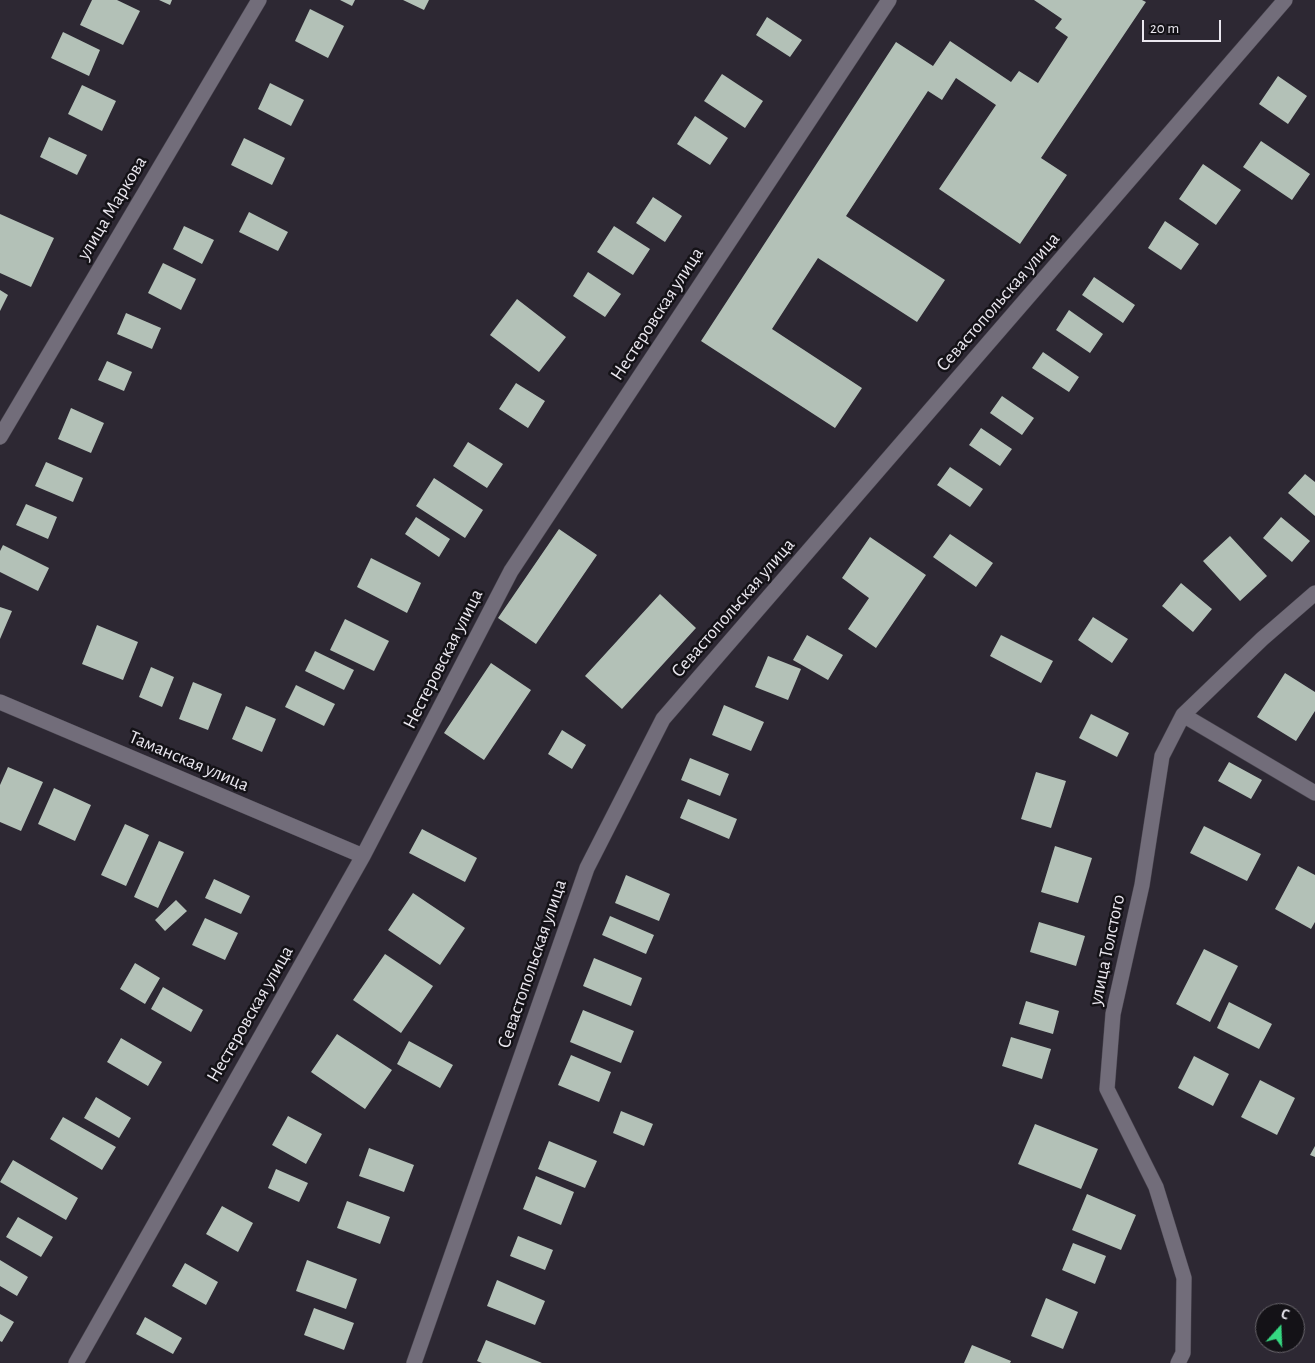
<!DOCTYPE html>
<meta charset="utf-8">
<style>
body{margin:0}
#map{position:relative;width:1315px;height:1363px;overflow:hidden;background:#2d2833;font-family:"Alegreya Sans",sans-serif}
canvas{display:block}
.north{position:absolute;left:1255px;top:1303px;width:50px;height:50px;box-sizing:border-box;background:#141217;border:1px solid #6a676d;border-radius:50%;rotate:20deg;font-size:14px;font-weight:700;line-height:20px;text-align:center;color:#eae7ef}
.north::after{content:'';display:block;margin:auto;width:18px;height:22px;background:#35d881;clip-path:polygon(50% 0,100% 100%,50% 72%,0 100%)}
.scale{position:absolute;left:1142px;top:20px;width:79px;height:22px;box-sizing:border-box;border:2px solid #eae7ef;border-top:0;padding-left:6px;font-size:15px;line-height:18px;white-space:nowrap;color:#eae7ef;-webkit-text-stroke:4px #141217;paint-order:stroke}
</style>
<div id="map">
<canvas width="1315" height="1363"></canvas>
<div class="north">С</div>
<div class="scale">20 m</div>
</div>
<script>
const context = document.querySelector('canvas').getContext('2d');
context.lineJoin = 'round';
function paint(path, color) { context.fillStyle = color; context.fill(path, 'evenodd'); }
function stroke(path, color, width, dash) { context.strokeStyle = color; context.lineWidth = width; context.lineCap = dash ? 'butt' : 'round'; context.setLineDash(dash || []); context.stroke(path); }
function label(font, color, halo, rows, align = 'center') {
  context.font = font + ' "Alegreya Sans",sans-serif'; context.lineWidth = 5; context.setLineDash([]); context.textBaseline = 'middle'; context.strokeStyle = halo; context.fillStyle = color; for (const [text, x, y, turn = 0] of rows) {
    context.save(); context.translate(x, y); context.rotate((+turn || 0) * Math.PI / 180); context.textAlign = isNaN(turn) ? turn : align; if (halo) context.strokeText(text, 0, 0); context.fillText(text, 0, 0); context.restore();
  }
}
paint(new Path2D(`
 M 92,0 L 117,0 L 140,11 L 123,45 L 80,25 Z
 M 159,0 L 172,0 L 170,5 Z
 M 340,0 L 355,0 L 352,6 Z
 M 403,0 L 429,0 L 424,10 Z
 M 1034,0 L 1142,0 L 1146,2 L 1041,158 L 1067,175 L 1020,244 L 939,189 L 996,105 L 956,78 L 942,100 L 928,91 L 846,216 L 945,280 L 917,322 L 818,258 L 772,329 L 862,388 L 835,428 L 701,341 L 896,42 L 933,66 L 950,41 L 1011,82 L 1019,71 L 1038,83 L 1068,37 L 1055,28 L 1062,19 Z
 M 310,9 L 344,26 L 328,58 L 295,41 Z
 M 767,17 L 802,40 L 790,57 L 756,35 Z
 M 63,32 L 100,50 L 89,76 L 51,58 Z
 M 722,74 L 763,101 L 745,128 L 704,101 Z
 M 1278,76 L 1307,96 L 1288,124 L 1259,104 Z
 M 270,83 L 304,100 L 291,126 L 258,109 Z
 M 82,85 L 116,101 L 102,131 L 68,114 Z
 M 695,116 L 728,138 L 710,165 L 677,144 Z
 M 49,137 L 87,155 L 77,175 L 40,157 Z
 M 244,138 L 285,158 L 272,185 L 231,165 Z
 M 1261,141 L 1310,174 L 1292,200 L 1243,167 Z
 M 1203,164 L 1241,190 L 1216,225 L 1179,199 Z
 M 653,197 L 682,216 L 665,242 L 636,223 Z
 M 249,212 L 288,232 L 278,251 L 239,232 Z
 M 0,214 L 54,238 L 31,287 L 0,273 Z
 M 1165,221 L 1199,244 L 1181,270 L 1148,248 Z
 M 184,226 L 214,240 L 202,264 L 173,249 Z
 M 614,226 L 650,249 L 633,275 L 597,252 Z
 M 163,263 L 196,279 L 181,310 L 148,293 Z
 M 588,272 L 621,294 L 605,317 L 573,296 Z
 M 1094,277 L 1135,305 L 1123,323 L 1082,295 Z
 M 0,290 L 8,295 L 0,311 Z
 M 517,299 L 566,337 L 539,372 L 490,335 Z
 M 1069,310 L 1103,334 L 1090,353 L 1056,330 Z
 M 126,313 L 161,328 L 152,349 L 117,334 Z
 M 1043,352 L 1079,377 L 1069,392 L 1032,368 Z
 M 107,361 L 132,372 L 124,391 L 98,380 Z
 M 516,383 L 545,401 L 528,428 L 499,409 Z
 M 1002,396 L 1034,418 L 1022,435 L 990,413 Z
 M 71,408 L 104,423 L 91,453 L 58,439 Z
 M 981,428 L 1012,449 L 1000,466 L 969,445 Z
 M 468,442 L 503,464 L 487,488 L 453,466 Z
 M 46,462 L 83,478 L 73,502 L 35,486 Z
 M 950,467 L 983,489 L 970,507 L 937,485 Z
 M 1305,474 L 1315,482 L 1315,516 L 1288,493 Z
 M 434,478 L 483,510 L 465,538 L 416,506 Z
 M 26,504 L 57,517 L 48,539 L 16,525 Z
 M 416,517 L 450,539 L 439,557 L 405,534 Z
 M 1281,517 L 1310,541 L 1292,562 L 1263,538 Z
 M 559,529 L 597,555 L 536,644 L 498,618 Z
 M 950,534 L 993,563 L 976,587 L 933,557 Z
 M 1230,536 L 1267,576 L 1240,601 L 1203,561 Z
 M 870,537 L 926,575 L 876,648 L 848,629 L 869,598 L 842,578 Z
 M 3,545 L 49,568 L 38,591 L 0,572 L 0,551 Z
 M 371,558 L 421,583 L 407,613 L 357,587 Z
 M 1181,583 L 1212,609 L 1193,632 L 1162,606 Z
 M 660,594 L 696,628 L 622,709 L 585,676 Z
 M 0,607 L 12,611 L 0,639 Z
 M 1093,617 L 1128,639 L 1112,663 L 1078,640 Z
 M 345,619 L 389,641 L 374,671 L 330,650 Z
 M 97,625 L 138,642 L 123,680 L 82,664 Z
 M 807,635 L 843,655 L 828,680 L 793,660 Z
 M 1001,635 L 1053,661 L 1041,683 L 990,656 Z
 M 315,651 L 354,670 L 344,690 L 305,671 Z
 M 768,656 L 801,669 L 788,700 L 755,687 Z
 M 491,663 L 531,690 L 484,760 L 444,733 Z
 M 151,667 L 174,677 L 162,707 L 139,697 Z
 M 1285,673 L 1315,692 L 1315,711 L 1296,741 L 1257,717 Z
 M 193,682 L 222,694 L 208,730 L 179,719 Z
 M 296,685 L 335,704 L 324,726 L 285,707 Z
 M 724,705 L 764,722 L 751,751 L 712,735 Z
 M 246,706 L 276,719 L 262,752 L 232,739 Z
 M 1091,714 L 1129,733 L 1117,757 L 1079,738 Z
 M 562,730 L 586,745 L 572,769 L 548,754 Z
 M 690,758 L 729,774 L 720,796 L 681,780 Z
 M 1229,762 L 1262,780 L 1251,799 L 1218,781 Z
 M 8,767 L 43,782 L 21,831 L 0,822 L 0,785 Z
 M 1036,772 L 1066,781 L 1051,828 L 1021,819 Z
 M 54,788 L 91,805 L 75,841 L 38,824 Z
 M 688,799 L 737,819 L 729,839 L 680,818 Z
 M 125,824 L 149,835 L 126,886 L 101,875 Z
 M 1204,826 L 1261,854 L 1247,881 L 1190,853 Z
 M 422,829 L 477,858 L 465,882 L 409,853 Z
 M 159,841 L 184,852 L 158,908 L 134,897 Z
 M 1055,846 L 1092,858 L 1078,903 L 1041,892 Z
 M 1298,866 L 1315,875 L 1315,922 L 1311,929 L 1275,909 Z
 M 626,875 L 670,894 L 659,921 L 615,903 Z
 M 214,879 L 250,896 L 241,914 L 205,898 Z
 M 413,893 L 465,928 L 440,965 L 388,930 Z
 M 176,900 L 187,911 L 165,931 L 155,920 Z
 M 610,916 L 654,935 L 646,954 L 602,935 Z
 M 205,918 L 238,933 L 225,960 L 192,945 Z
 M 1039,922 L 1085,936 L 1076,966 L 1030,952 Z
 M 1204,949 L 1238,966 L 1210,1022 L 1176,1004 Z
 M 385,954 L 433,986 L 401,1033 L 353,1000 Z
 M 594,958 L 642,978 L 631,1006 L 583,986 Z
 M 135,963 L 160,978 L 145,1004 L 120,989 Z
 M 163,987 L 203,1010 L 191,1032 L 151,1009 Z
 M 1026,1001 L 1059,1011 L 1053,1034 L 1019,1024 Z
 M 1229,1002 L 1272,1024 L 1259,1049 L 1217,1028 Z
 M 583,1010 L 634,1031 L 621,1063 L 570,1042 Z
 M 337,1034 L 392,1070 L 365,1109 L 311,1072 Z
 M 1011,1037 L 1051,1049 L 1042,1079 L 1002,1066 Z
 M 121,1038 L 162,1062 L 148,1086 L 107,1062 Z
 M 409,1041 L 453,1065 L 440,1088 L 397,1064 Z
 M 571,1055 L 611,1072 L 599,1102 L 558,1085 Z
 M 1194,1056 L 1229,1074 L 1213,1106 L 1178,1088 Z
 M 1260,1080 L 1295,1098 L 1277,1135 L 1241,1117 Z
 M 96,1097 L 131,1118 L 119,1138 L 84,1118 Z
 M 621,1111 L 653,1124 L 644,1146 L 613,1133 Z
 M 288,1116 L 322,1134 L 306,1164 L 272,1145 Z
 M 63,1117 L 116,1147 L 102,1170 L 50,1139 Z
 M 1035,1124 L 1098,1149 L 1081,1189 L 1018,1164 Z
 M 549,1141 L 597,1161 L 585,1188 L 538,1169 Z
 M 1315,1146 L 1315,1157 L 1310,1155 Z
 M 369,1148 L 414,1165 L 404,1192 L 359,1176 Z
 M 13,1160 L 78,1198 L 66,1220 L 0,1182 Z
 M 276,1169 L 308,1183 L 299,1202 L 268,1188 Z
 M 536,1176 L 574,1192 L 561,1225 L 523,1209 Z
 M 1087,1194 L 1136,1215 L 1121,1250 L 1072,1230 Z
 M 347,1201 L 390,1217 L 380,1244 L 337,1228 Z
 M 222,1206 L 253,1223 L 238,1252 L 206,1234 Z
 M 18,1217 L 53,1237 L 41,1257 L 6,1237 Z
 M 518,1236 L 553,1250 L 545,1270 L 510,1256 Z
 M 1073,1243 L 1106,1256 L 1095,1284 L 1062,1270 Z
 M 0,1260 L 28,1277 L 17,1296 L 0,1286 Z
 M 307,1260 L 357,1279 L 346,1309 L 296,1291 Z
 M 185,1263 L 218,1282 L 206,1305 L 172,1286 Z
 M 497,1280 L 545,1301 L 535,1325 L 487,1306 Z
 M 1046,1298 L 1078,1312 L 1063,1349 L 1031,1336 Z
 M 314,1308 L 354,1323 L 344,1350 L 304,1335 Z
 M 0,1314 L 14,1322 L 2,1342 L 0,1341 Z
 M 145,1317 L 182,1338 L 173,1354 L 136,1334 Z
 M 486,1340 L 542,1363 L 482,1363 L 477,1361 Z
 M 972,1345 L 1011,1361 L 1010,1363 L 964,1363 Z`), '#b3c1b7');
const street = new Path2D(`
 M 0,437 L 259,0
 M 0,702 L 363,856
 M 1183,715 L 1315,793
 M 76,1363 L 363,856 L 511,571 L 889,0
 M 414,1363 L 587,868 L 663,719 L 1285,0
 M 1178,1363 L 1183,1353 L 1184,1278 L 1156,1187 L 1107,1089 L 1113,1014 L 1142,885 L 1162,756 L 1183,715 L 1262,639 L 1315,593`);
stroke(street, '#48444e', 16);
stroke(street, '#726d7a', 15);
label('19px', '#eae7ef', '#141217', [
 ["улица Маркова",112,208,-59],
 ["Севастопольская улица",998,302,-49],
 ["Нестеровская улица",657,314,-57],
 ["Севастопольская улица",733,608,-49],
 ["Нестеровская улица",443,659,-63],
 ["Таманская улица",189,761,23],
 ["улица Толстого",1107,950,-78],
 ["Севастопольская улица",532,964,-71],
 ["Нестеровская улица",250,1014,-60]
]);
</script>
